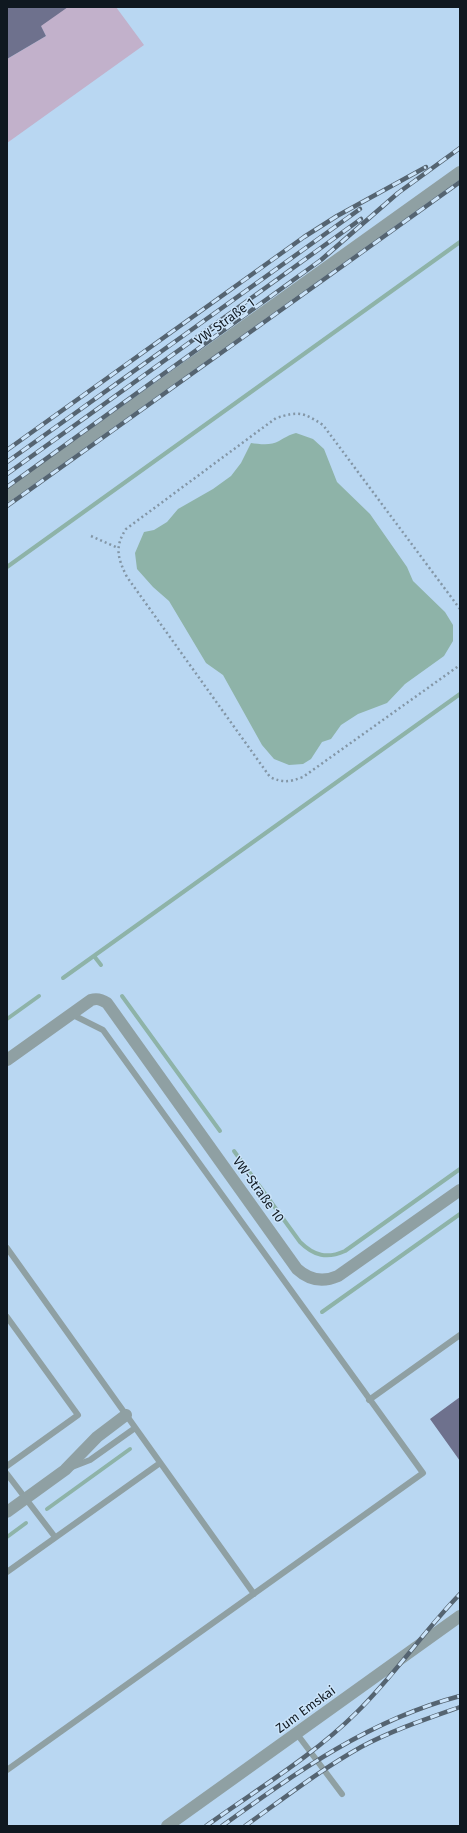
<!DOCTYPE html>
<meta charset="utf-8">
<style>
body{margin:0}
#map{position:relative;width:467px;height:1833px;overflow:hidden;background:#cbe4fa;font-family:"Fira Sans",sans-serif}
canvas{display:block}
.frame{position:absolute;inset:0;border:8px solid #0f1820;pointer-events:none}
</style>
<div id="map">
<canvas width="467" height="1833"></canvas>
<div class="frame"></div>
</div>
<script>
const context = document.querySelector('canvas').getContext('2d');
context.lineJoin = 'round';
function paint(path, color) { context.fillStyle = color; context.fill(path, 'evenodd'); }
function stroke(path, color, width, dash) { context.strokeStyle = color; context.lineWidth = width; context.lineCap = dash ? 'butt' : 'round'; context.setLineDash(dash || []); context.stroke(path); }
function label(font, color, halo, rows, align = 'center') {
  context.font = font + ' "Fira Sans",sans-serif'; context.lineWidth = 3; context.setLineDash([]); context.textBaseline = 'middle'; context.strokeStyle = halo; context.fillStyle = color; for (const [text, x, y, turn = 0] of rows) {
    context.save(); context.translate(x, y); context.rotate((+turn || 0) * Math.PI / 180); context.textAlign = isNaN(turn) ? turn : align; if (halo) context.strokeText(text, 0, 0); context.fillText(text, 0, 0); context.restore();
  }
}
paint(new Path2D(`
 M 7,7 L 460,7 L 460,1826 L 7,1826 Z`), '#b9d7f2');
paint(new Path2D(`
 M 68,7 L 116,7 L 144,45 L 7,143 L 7,59 L 46,36 L 38,21 Z`), '#c2b1cb');
paint(new Path2D(`
 M 296,433 L 313,439 L 324,449 L 337,482 L 370,514 L 407,567 L 413,581 L 445,612 L 453,625 L 453,641 L 444,656 L 405,684 L 387,703 L 358,714 L 341,725 L 331,739 L 322,742 L 311,759 L 303,764 L 289,765 L 274,759 L 262,745 L 223,675 L 206,663 L 169,601 L 153,587 L 137,569 L 135,553 L 144,532 L 154,530 L 167,522 L 178,509 L 213,489 L 231,476 L 241,463 L 251,443 C 259,444 271,446 279,441 C 286,437 289,435 296,433 Z`), '#8eb3a8');
stroke(new Path2D(`
 M 7,567 L 460,242
 M 94,956 L 101,965
 M 63,978 L 460,694
 M 122,996 L 220,1131
 M 7,1019 L 39,996
 M 234,1151 L 300,1242 C 314,1256 327,1259 345,1251 L 460,1169
 M 322,1312 L 460,1214
 M 47,1509 L 130,1449
 M 7,1537 L 26,1523`), '#8eb3a8', 4);
paint(new Path2D(`
 M 7,7 L 68,7 L 41,26 L 46,36 L 7,59 Z
 M 460,1397 L 460,1461 L 430,1419 Z`), '#6e718d');
stroke(new Path2D(`
 M 91,536 L 118,548
 M 460,609 L 323,425 C 303,412 299,411 276,418 L 126,529 C 114,547 118,559 127,577 L 270,777 C 283,783 290,782 303,777 L 460,665`), '#8396a6', 2.5, [2, 3]);
stroke(new Path2D(`
 M 7,1248 L 254,1594
 M 7,1317 L 78,1415 L 7,1466
 M 369,1400 L 460,1335
 M 72,1467 L 90,1460 L 135,1428
 M 7,1474 L 55,1537
 M 7,1572 L 160,1463
 M 297,1734 L 342,1794
 M 7,1770 L 423,1473 L 103,1030 L 71,1014`), '#8fa0a3', 6);
stroke(new Path2D(`
 M 7,496 L 460,172
 M 7,1060 L 91,1000 C 97,998 101,999 107,1003 L 297,1269 C 309,1280 322,1283 338,1276 L 460,1190
 M 7,1512 L 65,1470 L 97,1437 L 126,1415
 M 167,1826 L 460,1616`), '#8fa0a3', 12);
const rail = new Path2D(`
 M 7,450 L 304,237 L 337,216 L 426,167
 M 7,462 L 360,209
 M 7,474 L 361,219
 M 7,487 L 321,260 L 398,193 L 460,148
 M 7,506 L 460,182
 M 206,1826 C 256,1790 313,1756 356,1713 C 394,1676 423,1632 460,1594
 M 222,1826 C 297,1772 369,1720 460,1696
 M 245,1826 C 283,1799 320,1770 361,1747 C 393,1730 426,1719 460,1707`);
stroke(rail, '#556471', 4.5);
stroke(rail, '#cbe4fa', 3, [9]);
label('13px', '#0f1820', '#cbe4fa', [
 ["VW-Straße 1",225,322,-36],
 ["VW-Straße 10",258,1190,54],
 ["Zum Emskai",306,1710,-36]
]);
</script>
